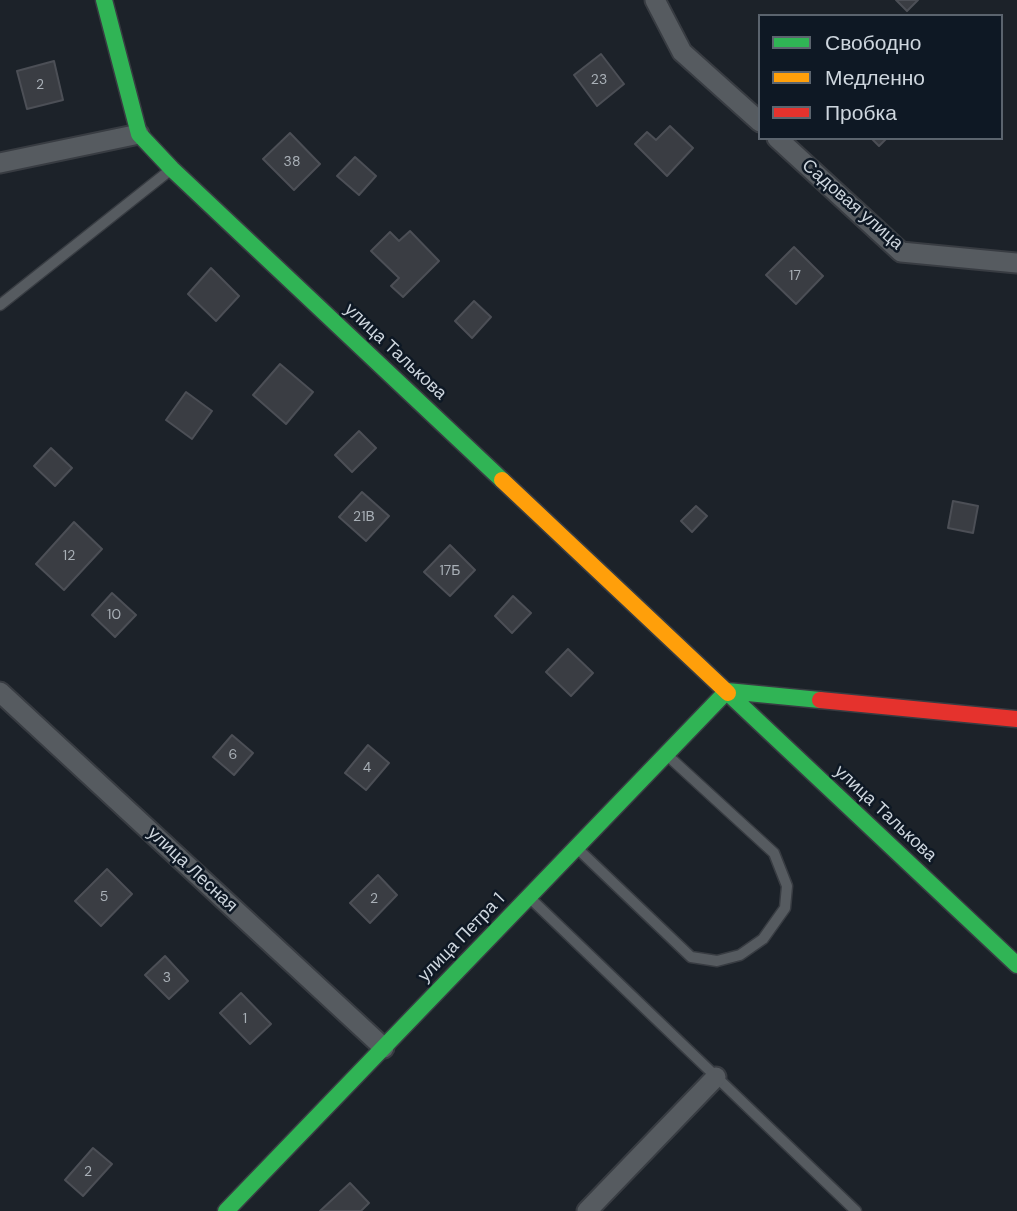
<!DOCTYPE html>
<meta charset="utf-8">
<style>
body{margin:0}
#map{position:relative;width:1017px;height:1211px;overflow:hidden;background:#1c2229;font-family:"DM Sans",sans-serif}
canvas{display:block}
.legend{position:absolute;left:758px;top:14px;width:245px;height:126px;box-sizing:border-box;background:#0e1824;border:2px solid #5b646e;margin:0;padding:9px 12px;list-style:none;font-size:21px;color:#ced6de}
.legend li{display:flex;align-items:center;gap:14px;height:35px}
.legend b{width:35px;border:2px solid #5b646e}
</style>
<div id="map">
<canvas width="1017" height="1211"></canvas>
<ul class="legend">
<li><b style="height:9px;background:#30b455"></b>Свободно</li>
<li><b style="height:9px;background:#ff9f0a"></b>Медленно</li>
<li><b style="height:9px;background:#e5322d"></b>Пробка</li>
</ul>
</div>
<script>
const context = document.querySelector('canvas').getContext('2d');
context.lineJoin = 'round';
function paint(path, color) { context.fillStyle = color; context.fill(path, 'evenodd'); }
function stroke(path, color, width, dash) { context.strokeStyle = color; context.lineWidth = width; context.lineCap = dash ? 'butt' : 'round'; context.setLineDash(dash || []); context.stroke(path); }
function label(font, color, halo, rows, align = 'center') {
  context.font = font + ' "DM Sans",sans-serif'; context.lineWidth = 5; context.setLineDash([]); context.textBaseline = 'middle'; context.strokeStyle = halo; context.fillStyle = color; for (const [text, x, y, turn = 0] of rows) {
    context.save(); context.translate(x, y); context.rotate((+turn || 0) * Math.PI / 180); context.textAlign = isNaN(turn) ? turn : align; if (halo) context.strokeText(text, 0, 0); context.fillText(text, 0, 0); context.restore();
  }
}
const building = new Path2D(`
 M 896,0 L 918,0 L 907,11 Z
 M 601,54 L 624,84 L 597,106 L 574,75 Z
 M 54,61 L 63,100 L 27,109 L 17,71 Z
 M 670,126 L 693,148 L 667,176 L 635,144 L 647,132 L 656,140 Z
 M 290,133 L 320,164 L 294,190 L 263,159 Z
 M 871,138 L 887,138 L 879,146 Z
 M 355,157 L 376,176 L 359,195 L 337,176 Z
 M 410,231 L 439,261 L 403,297 L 391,286 L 399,278 L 371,251 L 390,232 L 399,241 Z
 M 794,247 L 823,276 L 796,304 L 766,275 Z
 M 211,268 L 239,296 L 216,321 L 188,294 Z
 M 474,301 L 491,317 L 472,338 L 455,321 Z
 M 280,364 L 313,392 L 286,424 L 253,395 Z
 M 186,392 L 212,411 L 192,439 L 166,420 Z
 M 359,431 L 376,448 L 352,472 L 335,455 Z
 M 51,448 L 72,468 L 55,486 L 34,466 Z
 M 362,492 L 389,516 L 366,541 L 339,517 Z
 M 953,501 L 978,506 L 973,533 L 948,528 Z
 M 696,506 L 707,516 L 692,532 L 681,521 Z
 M 74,522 L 102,549 L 64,590 L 36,564 Z
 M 450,545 L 475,570 L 450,596 L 424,572 Z
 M 112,593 L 136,615 L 115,637 L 92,615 Z
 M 513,596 L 531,613 L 512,633 L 495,616 Z
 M 568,649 L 593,673 L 571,696 L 546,672 Z
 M 232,735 L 253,753 L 234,775 L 213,757 Z
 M 368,745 L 389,763 L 366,790 L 345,773 Z
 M 107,869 L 132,894 L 101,926 L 75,901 Z
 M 378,875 L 397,895 L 370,923 L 350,903 Z
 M 165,956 L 188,981 L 169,999 L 145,975 Z
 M 241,993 L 271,1024 L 250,1044 L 220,1013 Z
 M 93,1148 L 112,1164 L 83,1196 L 65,1180 Z
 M 350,1183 L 369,1203 L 361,1211 L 320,1211 Z`);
paint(building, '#3a3d43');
stroke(building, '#4c4f56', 2);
const lane = new Path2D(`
 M 0,305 L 169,171
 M 579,850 L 691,957 L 717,961 L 740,955 L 763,939 L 785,908 L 787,886 L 774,853 L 667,755
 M 531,899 L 856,1211`);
const street = new Path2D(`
 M 655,0 L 682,52 L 760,122
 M 777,138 L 901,252 L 1017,263
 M 0,163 L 139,134
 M 0,692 L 384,1048
 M 587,1211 L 716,1077`);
const fast = new Path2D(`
 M 104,0 L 139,134 L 172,169 L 502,480
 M 728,693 L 1017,965
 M 226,1211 L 727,691 L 820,700`);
const slow = new Path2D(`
 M 502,480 L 728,693`);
const jam = new Path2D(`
 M 820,700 L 1017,719`);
stroke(lane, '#383c42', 13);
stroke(street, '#383c42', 23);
stroke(fast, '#383c42', 19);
stroke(slow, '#383c42', 19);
stroke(jam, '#383c42', 19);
stroke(lane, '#565b60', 10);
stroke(street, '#565b60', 19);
stroke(fast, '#30b455', 16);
stroke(slow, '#ff9f0a', 16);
stroke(jam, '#e5322d', 16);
label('14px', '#a9b0b7', null, [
 ["23",599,80],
 ["2",40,85],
 ["38",292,162],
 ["17",795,276],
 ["21В",364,517],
 ["12",69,556],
 ["17Б",450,571],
 ["10",114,615],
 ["6",233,755],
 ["4",367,768],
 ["5",104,897],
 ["2",374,899],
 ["3",167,978],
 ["1",245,1019],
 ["2",88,1172]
]);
label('18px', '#ced6de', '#0e1824', [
 ["Садовая улица",852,205,41],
 ["улица Талькова",395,352,43],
 ["улица Талькова",885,814,43],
 ["улица Лесная",192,870,43],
 ["улица Петра 1",462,938,-46]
]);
</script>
